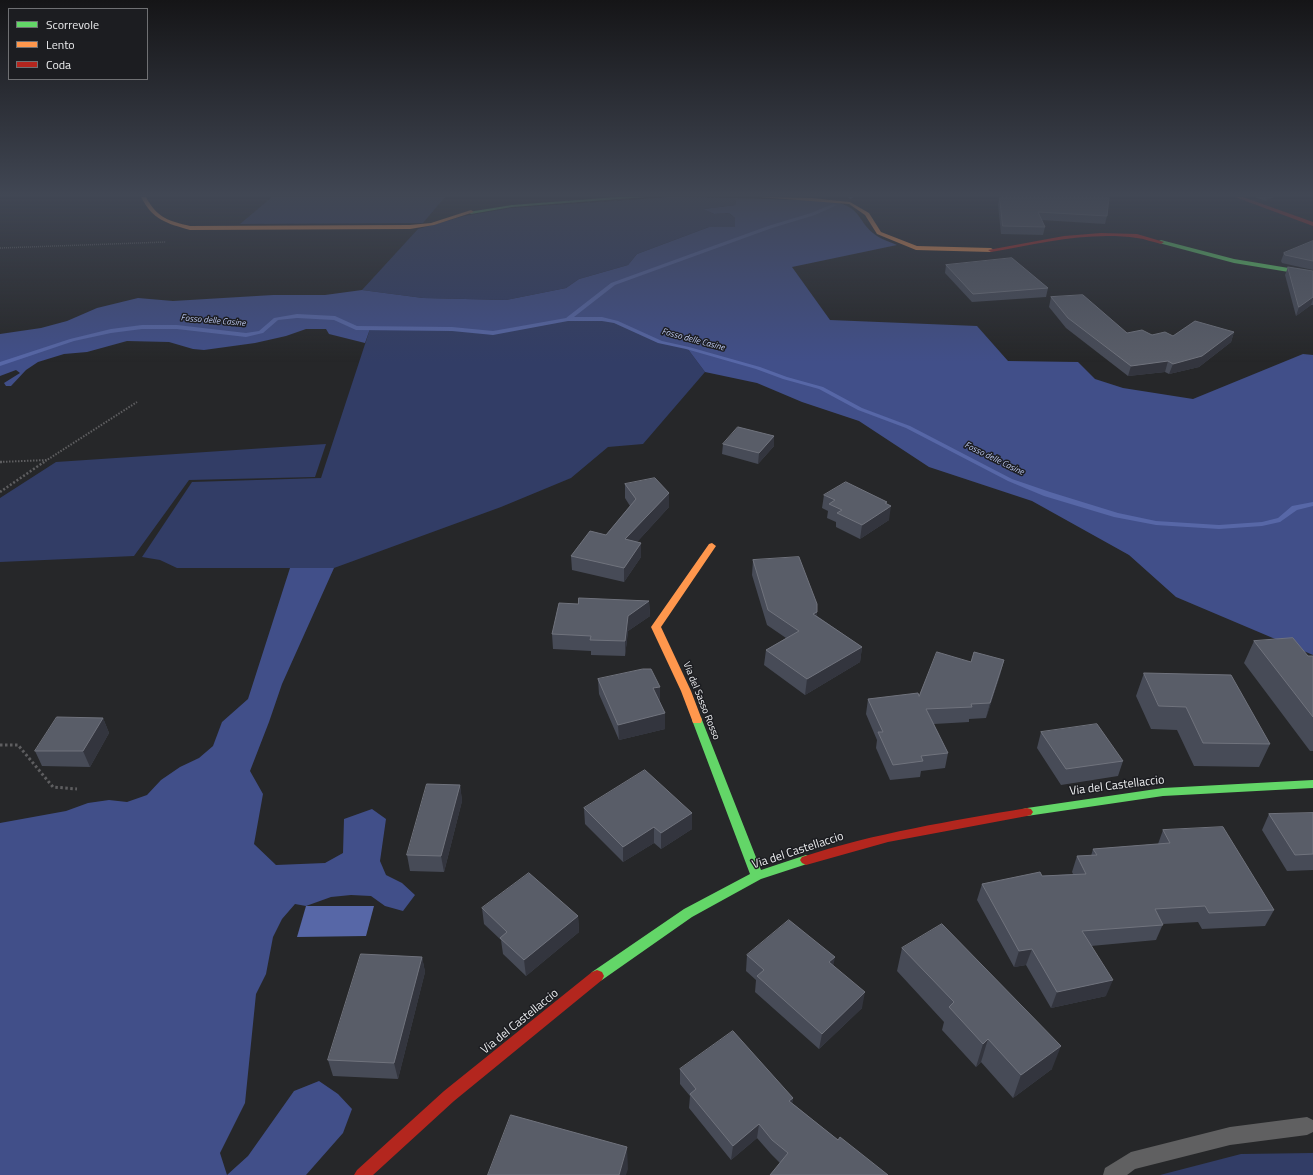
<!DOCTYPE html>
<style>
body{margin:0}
#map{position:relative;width:1313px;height:1175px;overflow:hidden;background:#262729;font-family:"Titillium Web",sans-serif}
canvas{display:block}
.legend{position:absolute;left:8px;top:8px;width:140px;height:72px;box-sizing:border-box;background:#1c1d21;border:1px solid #6f7073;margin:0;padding:5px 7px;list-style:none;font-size:12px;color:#ecedef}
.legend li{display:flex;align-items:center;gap:8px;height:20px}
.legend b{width:20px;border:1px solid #6f7073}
</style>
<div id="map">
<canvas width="1313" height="1175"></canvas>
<ul class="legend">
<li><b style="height:5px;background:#63d668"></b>Scorrevole</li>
<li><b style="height:5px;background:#ff974d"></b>Lento</li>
<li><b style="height:5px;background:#b3261e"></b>Coda</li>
</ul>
</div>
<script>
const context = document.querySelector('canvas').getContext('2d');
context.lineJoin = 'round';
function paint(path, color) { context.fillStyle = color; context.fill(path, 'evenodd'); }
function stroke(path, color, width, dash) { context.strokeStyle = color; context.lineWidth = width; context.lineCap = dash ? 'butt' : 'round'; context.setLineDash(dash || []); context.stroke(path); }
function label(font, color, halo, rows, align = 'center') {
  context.font = font + ' "Titillium Web",sans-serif'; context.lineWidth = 3; context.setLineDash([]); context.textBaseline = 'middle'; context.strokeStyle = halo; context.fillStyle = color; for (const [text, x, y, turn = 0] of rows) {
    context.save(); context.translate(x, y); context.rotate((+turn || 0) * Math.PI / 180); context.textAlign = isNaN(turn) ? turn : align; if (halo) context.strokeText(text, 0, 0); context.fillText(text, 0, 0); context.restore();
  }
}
paint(new Path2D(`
 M 272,197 L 445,197 L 423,223 L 240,224 Z
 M 671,197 L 732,198 L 736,201 L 735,205 L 704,209 L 714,214 L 729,213 L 735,218 L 735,227 L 709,227 L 637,254 L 628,265 L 579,279 L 566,288 L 506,300 L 423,298 L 362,290 L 418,229 L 464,216 L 510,208 Z
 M 568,319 L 602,319 L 616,322 L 660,342 L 687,348 L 705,372 L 643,444 L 608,447 L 571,478 L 501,507 L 334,568 L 177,568 L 160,560 L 142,557 L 192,482 L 321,478 L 370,329 L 452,329 L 493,333 Z
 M 326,444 L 315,477 L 189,480 L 134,556 L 0,562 L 0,498 L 56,462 Z
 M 1313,1153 L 1313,1175 L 1160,1175 L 1241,1154 Z`), '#323d66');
paint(new Path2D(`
 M 732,198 L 831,201 C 864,207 856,222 877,236 C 883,240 891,242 897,245 L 792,267 L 830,320 L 977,326 L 1008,361 L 1078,362 L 1095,379 L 1123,388 L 1193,399 L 1303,354 L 1313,355 L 1313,655 L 1176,597 L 1129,555 L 1032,501 L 929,467 L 859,421 L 802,402 L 757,383 L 705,372 L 687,348 L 660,342 L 616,322 L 602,319 L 568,319 L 493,333 L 452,329 L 361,327 L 370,329 L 365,343 L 329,334 L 326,329 L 306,329 L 286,336 L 255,343 L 204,350 L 193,349 L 169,342 L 127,341 L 87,352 L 64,354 L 38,362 L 26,370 L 11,386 L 6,386 L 4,383 L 20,373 L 16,370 L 0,376 L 0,334 L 41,328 L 67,321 L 97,308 L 138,298 L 173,301 L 273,295 L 325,295 L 362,290 L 423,298 L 506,300 L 566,288 L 579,279 L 628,265 L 637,254 L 709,227 L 735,227 L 735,218 L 729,213 L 714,214 L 703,209 L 735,205 L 736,201 Z
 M 290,568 L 334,568 L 282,684 L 269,722 L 250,771 L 263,794 L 254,844 L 276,865 L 325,863 L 343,853 L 344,819 L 372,809 L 386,819 L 380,861 L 386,875 L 402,883 L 415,895 L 403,911 L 385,906 L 371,896 L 351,895 L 331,897 L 306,906 L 295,904 L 282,919 L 273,937 L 266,974 L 256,994 L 245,1103 L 220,1153 L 227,1175 L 248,1156 L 294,1091 L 319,1081 L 338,1094 L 352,1109 L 343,1133 L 306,1175 L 0,1175 L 0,823 L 66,811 L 88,803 L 109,800 L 127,802 L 147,795 L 161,780 L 180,767 L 199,758 L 213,746 L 222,722 L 248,699 Z`), '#414f89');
paint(new Path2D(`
 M 306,906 L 374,906 L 366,936 L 297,937 Z`), '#5767a7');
paint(new Path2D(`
 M 848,197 L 854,197 L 850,199 Z
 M 833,204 L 837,205 L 815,215 L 772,228 L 615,285 L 574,317 L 602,317 L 618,321 L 662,341 L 689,347 L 760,367 L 787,377 L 823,387 L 862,408 L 910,426 L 1012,479 L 1050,492 L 1118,513 L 1156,521 L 1219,525 L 1262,522 L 1278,518 L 1292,506 L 1313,502 L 1313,506 L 1297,510 L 1280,522 L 1262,526 L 1219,529 L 1156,525 L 1114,517 L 1044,496 L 1008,481 L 906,428 L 858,410 L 819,389 L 783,379 L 756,369 L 686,349 L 658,343 L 614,323 L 602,321 L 568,321 L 493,335 L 452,331 L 356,330 L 334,320 L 297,318 L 278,320 L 263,333 L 246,337 L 177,329 L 142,329 L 111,333 L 74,341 L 0,366 L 0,362 L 70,339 L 111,329 L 142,325 L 177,325 L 246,333 L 259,331 L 274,318 L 297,314 L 335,316 L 357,326 L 452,327 L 493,331 L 566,318 L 611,283 L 768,226 L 811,213 Z`), '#5767a7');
stroke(new Path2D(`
 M 0,248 L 166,242`), '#5e5e60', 1.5, [1, 1]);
stroke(new Path2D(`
 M 0,462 L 47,460 L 137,402
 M 43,463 L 47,460`), '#5e5e60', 2, [1.5, 1.5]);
stroke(new Path2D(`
 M 0,462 L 2,462
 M 0,492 L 44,462`), '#5e5e60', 2.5, [2, 2]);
stroke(new Path2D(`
 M 0,745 L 18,745 L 53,787 L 77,789`), '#5e5e60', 3, [2.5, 2.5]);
paint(new Path2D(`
 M 1307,1117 L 1313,1120 L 1313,1132 L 1307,1135 L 1230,1145 L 1135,1169 L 1127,1175 L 1103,1175 L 1105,1168 L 1131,1152 L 1230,1127 Z`), '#606061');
paint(new Path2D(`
 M 617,197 L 646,197 L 512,207 L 471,214 L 468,212 L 512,205 Z
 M 1161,240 L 1234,259 L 1313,272 L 1313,276 L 1234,263 L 1159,243 L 1159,241 Z
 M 697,716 L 701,717 L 702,720 L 761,870 L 806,855 L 810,857 L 812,860 L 810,863 L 761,879 L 692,917 L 602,980 L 597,982 L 592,980 L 590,976 L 592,972 L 684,909 L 750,874 L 692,720 L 693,717 Z
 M 1313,780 L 1313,788 L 1163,796 L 1027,816 L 1023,815 L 1021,812 L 1023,809 L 1027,808 L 1163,788 Z`), '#63d668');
paint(new Path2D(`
 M 141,197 L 146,197 C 157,218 169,221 190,226 L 410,225 L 431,223 L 471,210 L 474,212 L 434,225 L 410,229 L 190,230 C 166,223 153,220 141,197 Z
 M 759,197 L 812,198 L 850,202 L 869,213 L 881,232 L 917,246 L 991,248 L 994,250 L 991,252 L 916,250 L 877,234 L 865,215 L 849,204 Z
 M 712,543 L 716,546 L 661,627 L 691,691 L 702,720 L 701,723 L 693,723 L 692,720 L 681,691 L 651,627 L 709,544 Z`), '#ff974d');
paint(new Path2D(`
 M 1235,197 L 1243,197 L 1313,222 L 1313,226 Z
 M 1101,233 L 1137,234 L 1164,242 L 1161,244 C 1153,242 1145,239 1137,238 C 1088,231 1039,244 991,252 L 988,250 L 1064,236 Z
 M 1027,808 L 1031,809 L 1033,812 L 1031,815 L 1027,816 L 888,842 L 806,865 L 802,863 L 800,860 L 802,857 C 875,833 951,821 1027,808 Z
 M 597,970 L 602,972 L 604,976 L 602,980 L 454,1101 L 373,1175 L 354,1175 L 357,1170 L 444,1091 L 592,972 Z`), '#b3261e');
paint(new Path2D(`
 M 999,197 L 1107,216 L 1105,224 L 1041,220 L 1045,227 L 1043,235 L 1001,234 L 998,205 Z
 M 1255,197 L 1274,197 L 1265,201 Z
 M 1313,241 L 1313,270 L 1282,263 L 1281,261 L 1284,253 Z
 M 946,265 L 1048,288 L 1046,297 L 972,302 L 945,273 Z
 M 1288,267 L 1313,271 L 1313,305 L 1311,305 L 1296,316 L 1285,275 Z
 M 1051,297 L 1127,333 L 1173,336 L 1234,332 L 1231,342 L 1199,367 L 1169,374 L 1165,372 L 1128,376 L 1066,328 L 1049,307 Z
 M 774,436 L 774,446 L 758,464 L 722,454 L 723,444 Z
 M 625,484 L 669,493 L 669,507 L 637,542 L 641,543 L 641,557 L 624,582 L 572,570 L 571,556 L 606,535 L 630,506 L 625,498 Z
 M 824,495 L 887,504 L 889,520 L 860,539 L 836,527 L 836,522 L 827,518 L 828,511 L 822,508 Z
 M 753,560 L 817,612 L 817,616 L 862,647 L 860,662 L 805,695 L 764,665 L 766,650 L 786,638 L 767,625 L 752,575 Z
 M 649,601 L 650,616 L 628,631 L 625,656 L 591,655 L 591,651 L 553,649 L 552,634 L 578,604 Z
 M 1254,641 L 1308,656 L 1313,656 L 1313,751 L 1310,751 L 1244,663 Z
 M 1004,660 L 1000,675 L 986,718 L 969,719 L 969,722 L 934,724 L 948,753 L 945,768 L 921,771 L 920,777 L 890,780 L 876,748 L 877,740 L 866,714 L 868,699 L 919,696 L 971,662 Z
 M 1144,673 L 1270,744 L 1259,767 L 1194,766 L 1177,730 L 1151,729 L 1136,696 Z
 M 598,679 L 660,702 L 665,713 L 665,729 L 619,740 L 599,694 Z
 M 103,718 L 109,733 L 90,767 L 42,766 L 35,751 Z
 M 1041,732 L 1123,761 L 1118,776 L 1061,785 L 1037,748 Z
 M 460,785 L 462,801 L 444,872 L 410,871 L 407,855 Z
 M 584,808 L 692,829 L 661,849 L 654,843 L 623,862 L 585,824 Z
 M 1313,813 L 1313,870 L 1287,871 L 1262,830 L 1269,814 Z
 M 1163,830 L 1274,910 L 1265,926 L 1202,929 L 1198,922 L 1163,924 L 1156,940 L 1091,946 L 1106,996 L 1051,1008 L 1026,965 L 1014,967 L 977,900 L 982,884 L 1042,876 L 1073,874 L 1072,872 L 1077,856 L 1091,856 L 1093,849 L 1158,844 Z
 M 482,908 L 578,916 L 579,932 L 526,976 L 503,954 L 501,940 L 484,924 Z
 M 902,948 L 1052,1069 L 1013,1098 L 981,1062 L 976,1067 L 942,1030 L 944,1022 L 897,971 Z
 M 747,955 L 833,965 L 862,1008 L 819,1049 L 755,992 L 756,980 L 746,971 Z
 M 422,957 L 425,972 L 398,1079 L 333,1076 L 328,1060 Z
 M 680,1069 L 793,1098 L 792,1103 L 838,1140 L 888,1175 L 780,1163 L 771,1154 L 757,1138 L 731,1160 L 689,1108 L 690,1096 L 680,1084 Z`), '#474b57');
paint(new Path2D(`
 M 1266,197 L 1274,197 L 1265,201 Z
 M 1313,297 L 1313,299 L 1311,305 L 1296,316 L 1299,307 Z
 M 1234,332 L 1231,342 L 1199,367 L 1169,374 L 1173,364 Z
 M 1168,361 L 1165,372 L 1128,376 L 1131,366 Z
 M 774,436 L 774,446 L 758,464 L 759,453 Z
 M 669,493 L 669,507 L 626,554 L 625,539 Z
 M 887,502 L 886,510 L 891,506 L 889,520 L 860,539 L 862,525 Z
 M 641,543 L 641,557 L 624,582 L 624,568 Z
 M 649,601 L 650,616 L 628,631 L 625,656 L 625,641 L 628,616 Z
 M 817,612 L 816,626 L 813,614 Z
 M 862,647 L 860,662 L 805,695 L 807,679 Z
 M 1004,660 L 1000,675 L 986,718 L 990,703 Z
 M 660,687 L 660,702 L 653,688 Z
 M 665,713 L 665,729 L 619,740 L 618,725 Z
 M 103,718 L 109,733 L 90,767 L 83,751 Z
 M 460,785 L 462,801 L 444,872 L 441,856 Z
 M 692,813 L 692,829 L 661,849 L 661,833 Z
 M 654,827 L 654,843 L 623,862 L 623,847 Z
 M 578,916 L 579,932 L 526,976 L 524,960 Z
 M 1032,949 L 1026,965 L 1014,967 L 1019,951 Z
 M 422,957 L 425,972 L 398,1079 L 394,1063 Z
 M 835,957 L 832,973 L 829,962 Z
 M 1113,980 L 1106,996 L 1051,1008 L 1057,992 Z
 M 865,992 L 862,1008 L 819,1049 L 822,1034 Z
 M 988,1039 L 981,1062 L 976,1067 L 983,1044 Z
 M 1061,1046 L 1052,1069 L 1013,1098 L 1021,1075 Z
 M 793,1098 L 791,1113 L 789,1101 Z
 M 759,1124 L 757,1138 L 731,1160 L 733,1146 Z
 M 627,1147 L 628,1169 L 626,1175 L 619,1175 Z`), '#33353e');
const building = new Path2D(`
 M 1000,197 L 1103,197 L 1109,198 L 1107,216 L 1038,212 L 1045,227 L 1003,226 Z
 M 1313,241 L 1313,261 L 1285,255 L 1284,253 Z
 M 1012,258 L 1048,288 L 973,294 L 946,265 Z
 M 1288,267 L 1313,271 L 1313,297 L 1299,307 Z
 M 1083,295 L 1127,333 L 1142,330 L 1152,335 L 1165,332 L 1173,336 L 1195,321 L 1234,332 L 1202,356 L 1173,364 L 1168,361 L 1131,366 L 1068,318 L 1051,297 Z
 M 738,427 L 774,436 L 759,453 L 723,444 Z
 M 655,478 L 669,493 L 625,539 L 641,543 L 624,568 L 571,556 L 590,531 L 606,535 L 636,499 L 625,484 Z
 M 846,482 L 887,502 L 885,503 L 891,506 L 862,525 L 837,513 L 842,510 L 829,504 L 835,500 L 824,495 Z
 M 799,557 L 817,604 L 817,612 L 813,614 L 862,647 L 807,679 L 766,650 L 799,631 L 768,610 L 753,560 Z
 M 579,598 L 649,601 L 628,616 L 625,641 L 590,640 L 591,636 L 552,634 L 559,603 L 578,604 Z
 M 1293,638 L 1308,656 L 1313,656 L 1313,717 L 1254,641 Z
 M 937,652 L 971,662 L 974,652 L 1004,660 L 990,703 L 971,704 L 972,707 L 926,709 L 948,753 L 921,756 L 923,761 L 893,765 L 878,732 L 883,732 L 868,699 L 918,693 L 919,696 Z
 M 643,669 L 651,669 L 660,687 L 653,688 L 665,713 L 618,725 L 598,679 Z
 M 1144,673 L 1231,675 L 1270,744 L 1203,743 L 1186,707 L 1159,706 Z
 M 57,717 L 103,718 L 83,751 L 35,751 Z
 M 1097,724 L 1123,761 L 1066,769 L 1041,732 Z
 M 645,770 L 692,813 L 661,833 L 654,827 L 623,847 L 584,808 Z
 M 427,784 L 460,785 L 441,856 L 407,855 Z
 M 1313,813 L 1313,854 L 1295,855 L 1269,814 Z
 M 1223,827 L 1274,910 L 1209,913 L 1205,906 L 1155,909 L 1163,925 L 1082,931 L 1113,980 L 1057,992 L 1032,949 L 1019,951 L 982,884 L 1040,872 L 1042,876 L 1086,874 L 1077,856 L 1097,855 L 1093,849 L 1170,843 L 1163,830 Z
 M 529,873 L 578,916 L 524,960 L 500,938 L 507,932 L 482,908 Z
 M 789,920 L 835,957 L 829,962 L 865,992 L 822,1034 L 757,976 L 764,970 L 747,955 Z
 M 942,924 L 1061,1046 L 1021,1075 L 988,1039 L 983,1044 L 949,1007 L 954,1002 L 902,948 Z
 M 361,954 L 422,957 L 394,1063 L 328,1060 Z
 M 733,1031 L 793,1098 L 789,1101 L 838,1140 L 840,1137 L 888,1175 L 770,1175 L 788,1153 L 772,1140 L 759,1124 L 733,1146 L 690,1094 L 696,1089 L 680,1069 Z
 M 511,1115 L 627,1147 L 619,1175 L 488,1175 Z`);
paint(building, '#595d68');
stroke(building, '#70737d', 1);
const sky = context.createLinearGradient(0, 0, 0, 362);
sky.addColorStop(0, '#151517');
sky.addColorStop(0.54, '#414754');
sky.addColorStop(1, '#41475400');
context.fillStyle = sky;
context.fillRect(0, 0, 1313, 362);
label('italic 9px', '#bbc7ee', '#1c1d21', [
 ["Fosso delle Casine",213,321,5],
 ["Fosso delle Casine",693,340,15],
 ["Fosso delle Casine",994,459,26]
]);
label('10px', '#ecedef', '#1c1d21', [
 ["Via del Sasso Rosso",701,701,68]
]);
label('12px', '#ecedef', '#1c1d21', [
 ["Via del Castellaccio",1117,786,-7],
 ["Via del Castellaccio",798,851,-18],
 ["Via del Castellaccio",520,1022,-39]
]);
</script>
